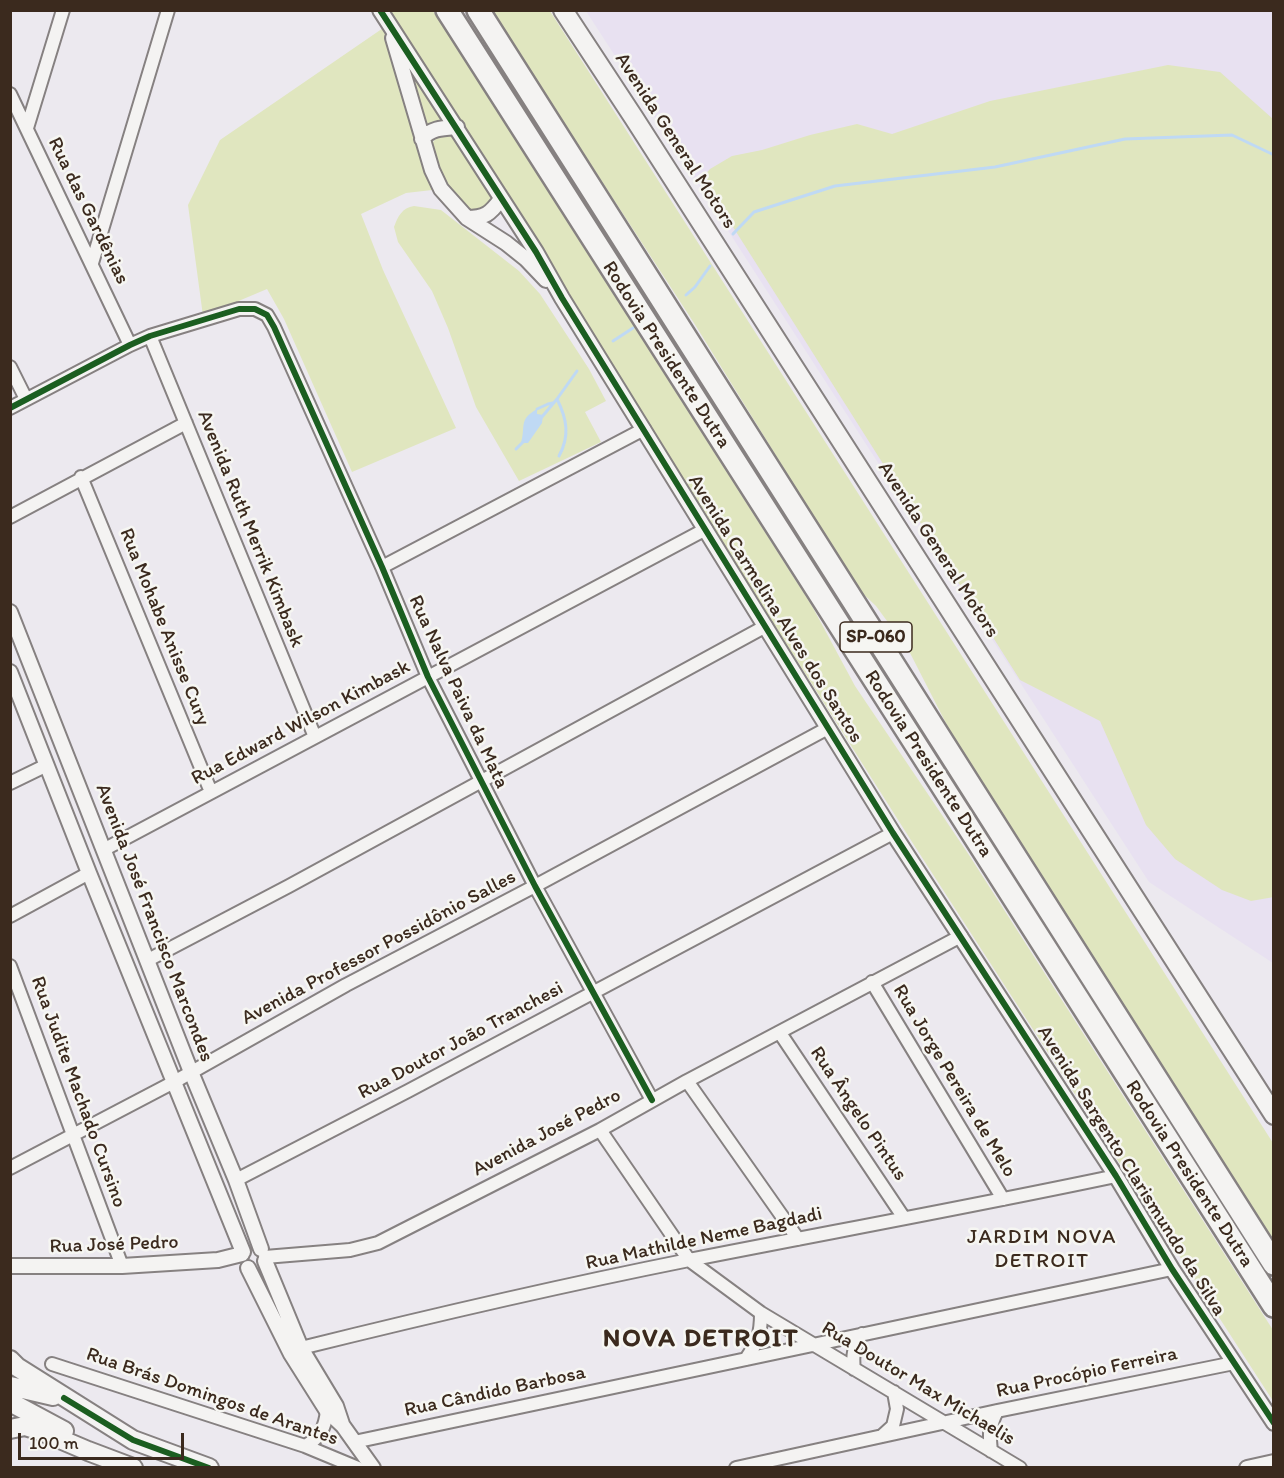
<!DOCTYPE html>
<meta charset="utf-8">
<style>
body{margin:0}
#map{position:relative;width:1284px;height:1478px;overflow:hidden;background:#ece9ef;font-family:Itim,sans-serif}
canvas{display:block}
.frame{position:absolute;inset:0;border:12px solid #3b2a1e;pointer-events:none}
.scale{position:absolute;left:18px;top:1433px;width:166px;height:27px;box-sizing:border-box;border:3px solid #3b2a1e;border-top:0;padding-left:8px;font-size:18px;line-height:21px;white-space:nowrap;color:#3b2a1e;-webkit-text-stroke:4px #f6f6f2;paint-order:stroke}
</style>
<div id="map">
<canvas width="1284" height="1478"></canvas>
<div class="frame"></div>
<div class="scale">100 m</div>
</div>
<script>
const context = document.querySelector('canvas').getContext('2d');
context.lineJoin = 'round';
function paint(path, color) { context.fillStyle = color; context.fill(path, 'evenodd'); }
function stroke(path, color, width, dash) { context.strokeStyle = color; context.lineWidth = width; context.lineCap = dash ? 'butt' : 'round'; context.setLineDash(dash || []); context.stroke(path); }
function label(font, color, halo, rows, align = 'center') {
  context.font = font + ' Itim,sans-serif'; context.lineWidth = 5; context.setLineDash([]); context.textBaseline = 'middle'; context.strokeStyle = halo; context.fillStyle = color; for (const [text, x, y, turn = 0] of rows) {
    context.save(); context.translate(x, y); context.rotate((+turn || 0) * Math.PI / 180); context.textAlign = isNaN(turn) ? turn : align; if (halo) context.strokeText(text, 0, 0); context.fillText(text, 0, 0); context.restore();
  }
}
paint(new Path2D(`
 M 586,11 L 1273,11 L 1273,963 L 1149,882 Z`), '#e8e1f1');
paint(new Path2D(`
 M 385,11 L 433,11 L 812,606 L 855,686 L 969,855 L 1273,1330 L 1273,1401 L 914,845 Z
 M 491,11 L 550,11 L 1273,1143 L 1273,1243 L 1136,1029 L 952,735 L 909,651 L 876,606 L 859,590 L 694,323 Z
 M 389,24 L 441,189 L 406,193 L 361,214 L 383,270 L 456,428 L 352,472 L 284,319 L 267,289 L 203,316 L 188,205 L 220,140 Z
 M 400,50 L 445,121 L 426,127 Z
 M 1168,65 L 1220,72 L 1273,119 L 1274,897 L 1251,901 L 1222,890 L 1175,859 L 1146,825 L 1100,721 L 1020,680 L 702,178 L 710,169 L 732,156 L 762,150 L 810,135 L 857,124 L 892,134 L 990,101 Z
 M 451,130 L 497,198 L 494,206 L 470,213 L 442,183 L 431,149 L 433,142 L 440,133 Z
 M 414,206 L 441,210 L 519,271 L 540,294 L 589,369 L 606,401 L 585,412 L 601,442 L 519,481 L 476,407 L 448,328 L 432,291 L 398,242 L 394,227 C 398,216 402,208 414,206 Z`), '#e0e6bf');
paint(new Path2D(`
 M 537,409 L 537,414 L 543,415 L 542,423 L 528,443 L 521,443 C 526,426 518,420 537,409 Z`), '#bfd9f4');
stroke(new Path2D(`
 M 733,234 L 754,212 L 835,186 L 995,167 L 1125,139 L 1232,135 L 1274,155
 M 686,295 L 695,287 L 710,266
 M 613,341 L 633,328
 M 557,399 C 567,419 570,436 559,456
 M 537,409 L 548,404 L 553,403
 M 541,418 L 557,399 L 577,371
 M 516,449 L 523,442`), '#bfd9f4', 3);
const minor = new Path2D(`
 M 10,94 L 130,345
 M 27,128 L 63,10
 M 92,263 L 168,10
 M 150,336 L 315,737
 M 10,367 L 26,399
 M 10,408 L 130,345 L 150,336 L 239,309 L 255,309 L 267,315 L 274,327 L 382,567 L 428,677 L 535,886 L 652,1100
 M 81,477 L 211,792
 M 10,517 L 186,423
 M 382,567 L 644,429
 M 10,783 L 47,765
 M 105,849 L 706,529
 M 10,916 L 89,873
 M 148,960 L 289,886 L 766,626
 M 10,966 L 122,1266
 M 872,982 L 1003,1199
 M 780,1033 L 904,1218
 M 687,1081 L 798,1239
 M 600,1130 L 689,1260 L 761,1313 L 1020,1468
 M 10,1168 L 174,1082 L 346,985 L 535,886 L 828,728
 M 236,1180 L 408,1091 L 893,833
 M 265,1257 L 350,1250 L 378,1243 L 600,1130 L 687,1081 L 961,936
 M 301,1348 C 430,1316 559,1286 689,1260 C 831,1232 974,1206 1116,1176
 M 746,1359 C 758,1341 761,1335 761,1313
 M 52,1364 L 305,1446 L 358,1468
 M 854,1369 C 852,1355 854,1346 862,1334
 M 882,1436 L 893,1426 L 897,1409 L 894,1392
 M 354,1442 L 1172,1269
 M 305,1446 C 320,1438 325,1428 327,1411
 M 991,1451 C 989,1434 989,1427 997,1411
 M 736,1468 L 997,1411 L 1234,1363`);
const tertiary = new Path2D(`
 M 380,10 L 536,252 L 562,298 L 893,833 L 1116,1176 L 1172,1269 L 1274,1423
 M 393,38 L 432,170 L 441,189 L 467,218 L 506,243 L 526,259 L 546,280
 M 422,139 C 431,128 443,128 457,127
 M 467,218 C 485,218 490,214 501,199
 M 10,612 L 191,1072 L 236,1180 L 261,1249
 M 10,672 L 89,873 L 243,1252
 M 265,1261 L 301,1348 L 336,1406 L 342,1424
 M 10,1266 L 122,1266 L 218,1260 L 242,1254
 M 248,1268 L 291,1354 L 327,1411 L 343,1426 L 373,1468
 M 1247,1468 L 1274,1462`);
const primary = new Path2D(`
 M 563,10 L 634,118 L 1274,1115
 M 10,1360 L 17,1367 L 133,1440 L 209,1468
 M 10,1386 L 53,1396
 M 10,1402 L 64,1431
 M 10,1429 L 25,1426 L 41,1431 L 88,1451 L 133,1468`);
const motorway = new Path2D(`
 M 447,10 L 1274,1306
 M 478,10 L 1274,1264`);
stroke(minor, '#868181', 16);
stroke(tertiary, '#868181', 18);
stroke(primary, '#868181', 22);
stroke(motorway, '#868181', 26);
stroke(minor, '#f4f3f2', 12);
stroke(tertiary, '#f4f3f2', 14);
stroke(primary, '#f4f3f2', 18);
stroke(motorway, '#f4f3f2', 21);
stroke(new Path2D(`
 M 380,10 L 536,252 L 562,298 L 893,833 L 1116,1176 L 1172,1269 L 1274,1423
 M 10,408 L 130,345 L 150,336 L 239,309 L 255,309 L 267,315 L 274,327 L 382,567 L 428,677 L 535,886 L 652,1100
 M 64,1398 L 133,1440 L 209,1468`), '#1b5e20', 6);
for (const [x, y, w] of [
 [876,637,72]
]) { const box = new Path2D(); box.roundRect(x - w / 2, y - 15, w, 30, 4.5); context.fillStyle = '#f6f6f2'; context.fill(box); stroke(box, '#3b2a1e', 1.5); }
label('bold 18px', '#3b2a1e', null, [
 ["SP-060",876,637]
]);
label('20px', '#3b2a1e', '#f6f6f2', [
 ["Avenida General Motors",675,141,57],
 ["Rua das Gardênias",88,211,64],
 ["Rodovia Presidente Dutra",666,355,57],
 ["Avenida Ruth Merrik Kimbask",250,529,68],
 ["Avenida General Motors",938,550,57],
 ["Avenida Carmelina Alves dos Santos",775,609,58],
 ["Rua Mohabe Anisse Cury",164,627,68],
 ["Rua Nalva Paiva da Mata",458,692,65],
 ["Rua Edward Wilson Kimbask",301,723,-28],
 ["Rodovia Presidente Dutra",928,764,57],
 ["Avenida José Francisco Marcondes",154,923,69],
 ["Avenida Professor Possidônio Salles",379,948,-28],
 ["Rua Doutor João Tranchesi",461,1041,-28],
 ["Rua Jorge Pereira de Melo",954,1081,59],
 ["Rua Judite Machado Cursino",78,1092,70],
 ["Rua Ângelo Pintus",858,1114,56],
 ["Avenida José Pedro",547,1133,-28],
 ["Avenida Sargento Clarismundo da Silva",1131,1171,58],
 ["Rodovia Presidente Dutra",1189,1174,57],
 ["Rua Mathilde Neme Bagdadi",704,1239,-12],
 ["Rua José Pedro",114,1245,-2],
 ["Rua Procópio Ferreira",1087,1373,-12],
 ["Rua Doutor Max Michaelis",918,1384,31],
 ["Rua Cândido Barbosa",495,1392,-12],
 ["Rua Brás Domingos de Arantes",212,1397,19]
]);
context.letterSpacing = '1.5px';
label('21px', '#3b2a1e', '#f6f6f2', [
 ["JARDIM NOVA",1042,1238],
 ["DETROIT",1042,1262]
]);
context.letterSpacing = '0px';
context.letterSpacing = '1.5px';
label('bold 26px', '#3b2a1e', '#f6f6f2', [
 ["NOVA DETROIT",701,1339]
]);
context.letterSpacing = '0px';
</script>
